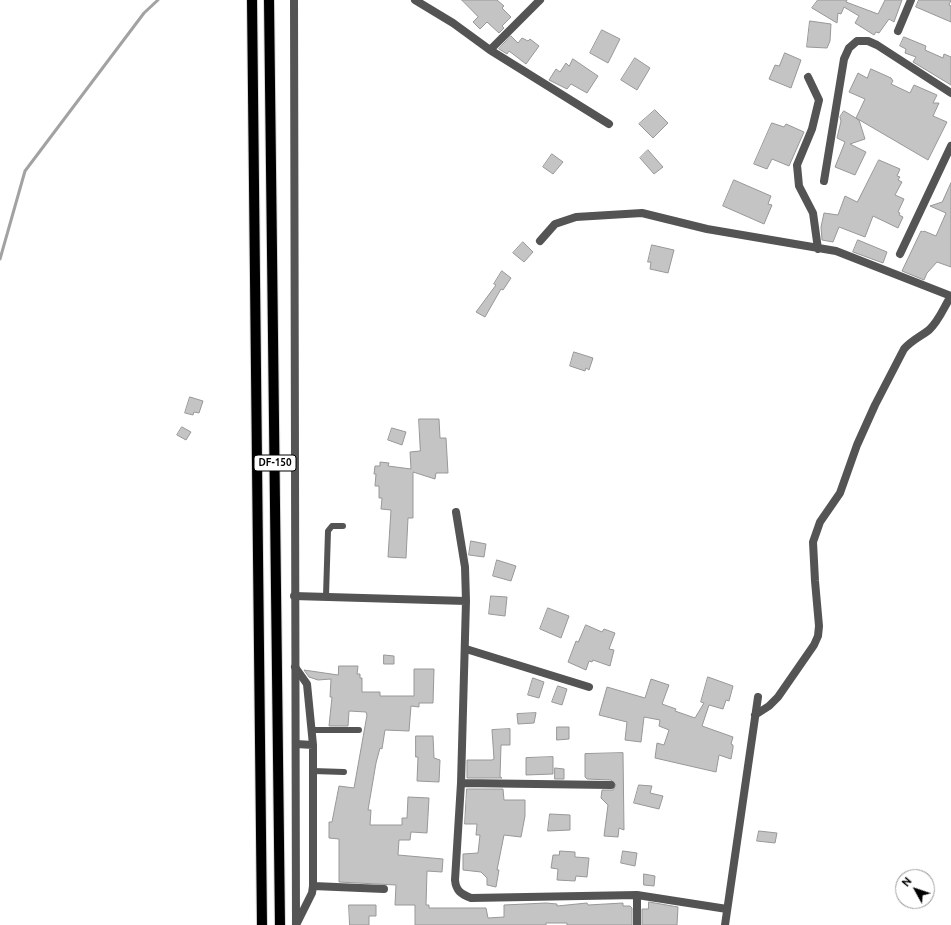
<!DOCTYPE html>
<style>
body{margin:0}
#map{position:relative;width:951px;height:925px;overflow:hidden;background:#fff;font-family:Ubuntu,sans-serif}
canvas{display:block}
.north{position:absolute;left:895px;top:869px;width:40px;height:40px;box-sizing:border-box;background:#fff;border:1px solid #999;border-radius:50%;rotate:310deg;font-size:11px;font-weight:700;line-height:16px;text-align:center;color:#000}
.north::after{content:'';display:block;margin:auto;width:14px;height:18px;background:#000;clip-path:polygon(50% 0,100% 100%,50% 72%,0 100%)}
</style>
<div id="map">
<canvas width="951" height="925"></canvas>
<div class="north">N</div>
</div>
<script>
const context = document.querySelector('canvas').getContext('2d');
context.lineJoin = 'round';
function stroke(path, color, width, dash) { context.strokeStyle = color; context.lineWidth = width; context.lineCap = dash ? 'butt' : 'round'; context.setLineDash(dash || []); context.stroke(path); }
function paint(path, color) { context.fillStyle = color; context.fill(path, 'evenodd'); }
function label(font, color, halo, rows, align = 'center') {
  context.font = font + ' Ubuntu,sans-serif'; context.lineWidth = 3; context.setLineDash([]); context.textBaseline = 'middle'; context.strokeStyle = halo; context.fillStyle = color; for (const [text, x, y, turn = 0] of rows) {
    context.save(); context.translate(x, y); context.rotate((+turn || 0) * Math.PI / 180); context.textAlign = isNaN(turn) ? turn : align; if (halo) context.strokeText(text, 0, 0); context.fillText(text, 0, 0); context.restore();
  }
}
stroke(new Path2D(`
 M 0,259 L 25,171 L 144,13 L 158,0`), '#a2a2a2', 3);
const building = new Path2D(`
 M 462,0 L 497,0 L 504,6 L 502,8 L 511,17 L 502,26 L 504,28 L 499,33 L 487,22 L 480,29 L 473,22 L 478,17 Z
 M 818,0 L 847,0 L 846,2 L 878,14 L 885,0 L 902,0 L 894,22 L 889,19 L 879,33 L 876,32 L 874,35 L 855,23 L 859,16 L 844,7 L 841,14 L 838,13 L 837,23 L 812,8 Z
 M 919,0 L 951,0 L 949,5 L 951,6 L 951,22 L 916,7 Z
 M 810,21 L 831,24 L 830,41 L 827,48 L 807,47 Z
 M 602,30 L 620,39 L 608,63 L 590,53 Z
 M 511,36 L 518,43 L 522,38 L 528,41 L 530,39 L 539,46 L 526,64 L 509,51 L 507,54 L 499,49 Z
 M 904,37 L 926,46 L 925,50 L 943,58 L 944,54 L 951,57 L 951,85 L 913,62 L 916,57 L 905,53 L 906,49 L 900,46 Z
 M 785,53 L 801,60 L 791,88 L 769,79 L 775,65 L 779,66 Z
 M 635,58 L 650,68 L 637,90 L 621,80 Z
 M 573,59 L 598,76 L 587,93 L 571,84 L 567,89 L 549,80 L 556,69 L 560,72 L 566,63 L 569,66 Z
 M 871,69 L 891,78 L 893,81 L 891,84 L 910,93 L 914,85 L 937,95 L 933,103 L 939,103 L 933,116 L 947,122 L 928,160 L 856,118 L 865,99 L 849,92 L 858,73 L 867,78 Z
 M 655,110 L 668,123 L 653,138 L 639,124 Z
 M 844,111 L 859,120 L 865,139 L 850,144 L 866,152 L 855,175 L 835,167 L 845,142 L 837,138 L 841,121 L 840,117 Z
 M 772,123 L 784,127 L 786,124 L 804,132 L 789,166 L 772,159 L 767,169 L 754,164 Z
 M 648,150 L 663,167 L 654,174 L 640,158 Z
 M 552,154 L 563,162 L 553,174 L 543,167 Z
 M 879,160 L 900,169 L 897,176 L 900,177 L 898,180 L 902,182 L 895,195 L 904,199 L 898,212 L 900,213 L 899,215 L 903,217 L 898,228 L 873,216 L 865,237 L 839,227 L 833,242 L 822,240 L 821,227 L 824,213 L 838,215 L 845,196 L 857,202 Z
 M 734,180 L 771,196 L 768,204 L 772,205 L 764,224 L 723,206 Z
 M 951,183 L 951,267 L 937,262 L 927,273 L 924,280 L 902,271 L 921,231 L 923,232 L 924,231 L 936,236 L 946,213 L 930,206 L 942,202 Z
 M 858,240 L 887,252 L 883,263 L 853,252 Z
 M 523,242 L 533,252 L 524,262 L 513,253 Z
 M 652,245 L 674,250 L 668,273 L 650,269 L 651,262 L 648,262 Z
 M 502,271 L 511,278 L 503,290 L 501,289 L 485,317 L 476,312 L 496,285 L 494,284 Z
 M 574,352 L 593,358 L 589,370 L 586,368 L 585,371 L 570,366 Z
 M 190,397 L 203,401 L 199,413 L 194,412 L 193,415 L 185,413 Z
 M 419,419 L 439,419 L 440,438 L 446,438 L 448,473 L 436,473 L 435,479 L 413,472 L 413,518 L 408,518 L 406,558 L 388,557 L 391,510 L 381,509 L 382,498 L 379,498 L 379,486 L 375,486 L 376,474 L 374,474 L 375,466 L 380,466 L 380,462 L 389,463 L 388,466 L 411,469 L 410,452 L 420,451 Z
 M 182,427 L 191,432 L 186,440 L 177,435 Z
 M 392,428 L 406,432 L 402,445 L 388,440 Z
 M 471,541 L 486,544 L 484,557 L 469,555 Z
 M 497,560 L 516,566 L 511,581 L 493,576 Z
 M 491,596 L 507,597 L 505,616 L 489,614 Z
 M 548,608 L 569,616 L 561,638 L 540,629 Z
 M 586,625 L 602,632 L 604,629 L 615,633 L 609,649 L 614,650 L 610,666 L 593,660 L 592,662 L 589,661 L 586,670 L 568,662 L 576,641 L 578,642 Z
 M 384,655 L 394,656 L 394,664 L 384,664 Z
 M 339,666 L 358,666 L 357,674 L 360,674 L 360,678 L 362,678 L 362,692 L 380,692 L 380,696 L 414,696 L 414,669 L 434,669 L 433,703 L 419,703 L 419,707 L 411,706 L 409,731 L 385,730 L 382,749 L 380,748 L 376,763 L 368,810 L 371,810 L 370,825 L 402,825 L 402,818 L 407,818 L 408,797 L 429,798 L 427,833 L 411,832 L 410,840 L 399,840 L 398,855 L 443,859 L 442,872 L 427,871 L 426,905 L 429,905 L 429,908 L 486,908 L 488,918 L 504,917 L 504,905 L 546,903 L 557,904 L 557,906 L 587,903 L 588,905 L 623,903 L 623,906 L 630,906 L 632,908 L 632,925 L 567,925 L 567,923 L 546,923 L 546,925 L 415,925 L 415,905 L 395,905 L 396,885 L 339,882 L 339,839 L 329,838 L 329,822 L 332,822 L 339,786 L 354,788 L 367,715 L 366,712 L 349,711 L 348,726 L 329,726 L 332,697 L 330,697 L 331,679 L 318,680 L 309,677 L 304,670 L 338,675 Z
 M 708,677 L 733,686 L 729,701 L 726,700 L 723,709 L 709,705 L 702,726 L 733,737 L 731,744 L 733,745 L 733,748 L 731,759 L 719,755 L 716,772 L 655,758 L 657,743 L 664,745 L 669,730 L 659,726 L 660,720 L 644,717 L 641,742 L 625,740 L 627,722 L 599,715 L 607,687 L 645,698 L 651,679 L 669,685 L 662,704 L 676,709 L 675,711 L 695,718 L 704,703 L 701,702 Z
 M 533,678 L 544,682 L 539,698 L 528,695 Z
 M 558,686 L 567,689 L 562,705 L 552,702 Z
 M 536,713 L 534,723 L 518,724 L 517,714 Z
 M 557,727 L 569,727 L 569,739 L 557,740 Z
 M 510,729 L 510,745 L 501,745 L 500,777 L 502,778 L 467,778 L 467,760 L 492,760 L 494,759 L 492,730 Z
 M 416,736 L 433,736 L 434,758 L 440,760 L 439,782 L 417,781 L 418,757 L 416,757 Z
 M 623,753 L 624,830 L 619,828 L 618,837 L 604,836 L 608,805 L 601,798 L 602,790 L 613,790 L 616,785 L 611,780 L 587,779 L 585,777 L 585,754 Z
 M 553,757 L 553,774 L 526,775 L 526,758 Z
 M 555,768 L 564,769 L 564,779 L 555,779 Z
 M 639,785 L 652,786 L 650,793 L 663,796 L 659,809 L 634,803 Z
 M 467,789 L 503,789 L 504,800 L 525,800 L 525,816 L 521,837 L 504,835 L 497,870 L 499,870 L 496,887 L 487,885 L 487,878 L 481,872 L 463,870 L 463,854 L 478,853 L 480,835 L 476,835 L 477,824 L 465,824 Z
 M 550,814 L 570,815 L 570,830 L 548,831 Z
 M 759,831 L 777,833 L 775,843 L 757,841 Z
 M 560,851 L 575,852 L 575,857 L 589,858 L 587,877 L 576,876 L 575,881 L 557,880 L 558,869 L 551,868 L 553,855 L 559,855 Z
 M 623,851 L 637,853 L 635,866 L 621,863 Z
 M 644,874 L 655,876 L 654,886 L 644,885 Z
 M 649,902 L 678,907 L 677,925 L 642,925 L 642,909 L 648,909 Z
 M 349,905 L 376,905 L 376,916 L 369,916 L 369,925 L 350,925 Z`);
paint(building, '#c4c4c4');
stroke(building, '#989898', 1);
const primary = new Path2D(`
 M 252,0 L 262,925
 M 269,0 L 280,925`);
stroke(primary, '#dbdbdb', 12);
stroke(new Path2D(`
 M 326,596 L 328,531 L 332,526 L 343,526
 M 312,730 L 359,730
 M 313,771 L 344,772`), '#545454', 6);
stroke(new Path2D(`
 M 415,0 L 453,23 L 490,50 L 609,124
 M 898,31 L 911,0
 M 490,50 L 540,0
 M 808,77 L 819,100 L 812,129 L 797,165 L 799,186 L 813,213 L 818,249
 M 824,181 L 844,59 L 849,48 L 857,41 L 868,41 L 877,45 L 951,93
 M 540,241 L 555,224 L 576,217 L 642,213 L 707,229 L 836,251 L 951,296
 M 900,254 L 951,146
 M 456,512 L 465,567 L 466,601 L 461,783 L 455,880 C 456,891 461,894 471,898 L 637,895 L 727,909
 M 294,596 L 466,601
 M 466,649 L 589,687
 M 295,667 L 307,684 L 313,745 L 313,886 L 312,893 L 296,925
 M 755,715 L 769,706 L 778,697 L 814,645 L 818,636 L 819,626 L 815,581 L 813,542 L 820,522 L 840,493 L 857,445 L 875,405 L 904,349 C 912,340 920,337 929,330 C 939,321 944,307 951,296
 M 296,744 L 313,745
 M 461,783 L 611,785
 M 313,886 L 384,889
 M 637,925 L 637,895
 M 725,925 L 758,697`), '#545454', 8);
stroke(new Path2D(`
 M 294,0 L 296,925`), '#545454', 8);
stroke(primary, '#000', 10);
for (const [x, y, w] of [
 [275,463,42]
]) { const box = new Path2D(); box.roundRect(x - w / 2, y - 8, w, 16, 3); context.fillStyle = '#fff'; context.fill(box); stroke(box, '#000', 1); }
label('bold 10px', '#000', null, [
 ["DF-150",275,463]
]);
</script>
